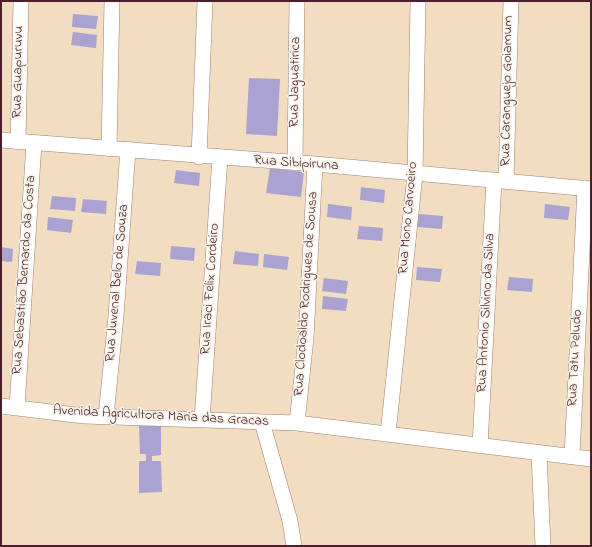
<!DOCTYPE html>
<meta charset="utf-8">
<style>
body{margin:0}
#map{position:relative;width:592px;height:547px;overflow:hidden;background:#f3ddc0;font-family:"Indie Flower",sans-serif}
canvas{display:block}
.frame{position:absolute;inset:0;border:2px solid #4a1f2b;pointer-events:none}
</style>
<div id="map">
<canvas width="592" height="547"></canvas>
<div class="frame"></div>
</div>
<script>
const context = document.querySelector('canvas').getContext('2d');
context.lineJoin = 'round';
function paint(path, color) { context.fillStyle = color; context.fill(path, 'evenodd'); }
function stroke(path, color, width, dash) { context.strokeStyle = color; context.lineWidth = width; context.lineCap = dash ? 'butt' : 'round'; context.setLineDash(dash || []); context.stroke(path); }
function label(font, color, halo, rows, align = 'center') {
  context.font = font + ' "Indie Flower",sans-serif'; context.lineWidth = 3; context.setLineDash([]); context.textBaseline = 'middle'; context.strokeStyle = halo; context.fillStyle = color; for (const [text, x, y, turn = 0] of rows) {
    context.save(); context.translate(x, y); context.rotate((+turn || 0) * Math.PI / 180); context.textAlign = isNaN(turn) ? turn : align; if (halo) context.strokeText(text, 0, 0); context.fillText(text, 0, 0); context.restore();
  }
}
paint(new Path2D(`
 M 73,14 L 98,16 L 96,29 L 72,27 Z
 M 73,32 L 97,35 L 96,48 L 71,45 Z
 M 249,78 L 280,79 L 277,136 L 246,134 Z
 M 270,168 L 304,172 L 301,197 L 266,193 Z
 M 176,170 L 200,173 L 199,186 L 174,183 Z
 M 361,187 L 385,190 L 384,203 L 360,200 Z
 M 52,196 L 76,198 L 75,211 L 50,209 Z
 M 83,199 L 107,201 L 106,214 L 81,212 Z
 M 328,204 L 352,207 L 351,220 L 327,217 Z
 M 545,204 L 570,207 L 568,220 L 544,218 Z
 M 419,214 L 443,216 L 442,229 L 417,227 Z
 M 48,217 L 73,220 L 71,233 L 47,230 Z
 M 359,226 L 383,228 L 382,241 L 357,239 Z
 M 171,246 L 195,248 L 194,261 L 170,259 Z
 M 1,247 L 13,249 L 12,262 L 1,261 Z
 M 235,251 L 259,254 L 258,266 L 233,264 Z
 M 264,254 L 289,257 L 287,270 L 263,267 Z
 M 137,261 L 161,263 L 160,276 L 135,274 Z
 M 417,267 L 442,269 L 440,282 L 416,280 Z
 M 509,277 L 533,279 L 532,292 L 507,290 Z
 M 324,278 L 348,281 L 346,294 L 322,291 Z
 M 323,296 L 348,299 L 346,311 L 322,309 Z
 M 139,425 L 161,425 L 161,455 L 152,456 L 152,461 L 161,461 L 162,492 L 139,493 L 139,461 L 146,461 L 146,454 L 140,454 Z`), '#aaa3d2');
const minor = new Path2D(`
 M 1,140 L 315,164 L 591,189
 M 18,142 L 21,1
 M 109,149 L 112,1
 M 199,157 L 205,1
 M 295,163 L 297,1
 M 506,181 L 511,1
 M 1,406 L 84,416 L 297,423 L 591,459
 M 17,407 L 34,143
 M 106,416 L 116,316 L 128,149
 M 202,420 L 220,158
 M 262,422 L 290,521 L 294,546
 M 297,423 L 306,338 L 315,164
 M 388,434 L 415,174 L 418,1
 M 480,446 L 494,180
 M 539,453 L 543,546
 M 572,456 L 585,188`);
stroke(minor, '#9e7e76', 16);
stroke(minor, '#fff', 15);
label('14px', '#4a1f2b', '#f7f3e8', [
 ["Rua Guapuruvu",19,72,-89],
 ["Rua Jaguatirica",296,82,-89],
 ["Rua Caranguejo Goiamum",508,91,-89],
 ["Rua Sibipiruna",296,164,4],
 ["Rua Mono Carvoeiro",409,218,-85],
 ["Rua Sebastião Bernardo da Costa",25,275,-86],
 ["Rua Juvenal Belo de Souza",118,283,-85],
 ["Rua Iraci Felix Cordeiro",211,289,-86],
 ["Rua Clodoaldo Rodrigues de Sousa",307,294,-86],
 ["Rua Antonio Silvino da Silva",487,313,-87],
 ["Rua Tatu Peludo",576,358,-87],
 ["Avenida Agricultora Maria das Gracas",161,417,3]
]);
</script>
